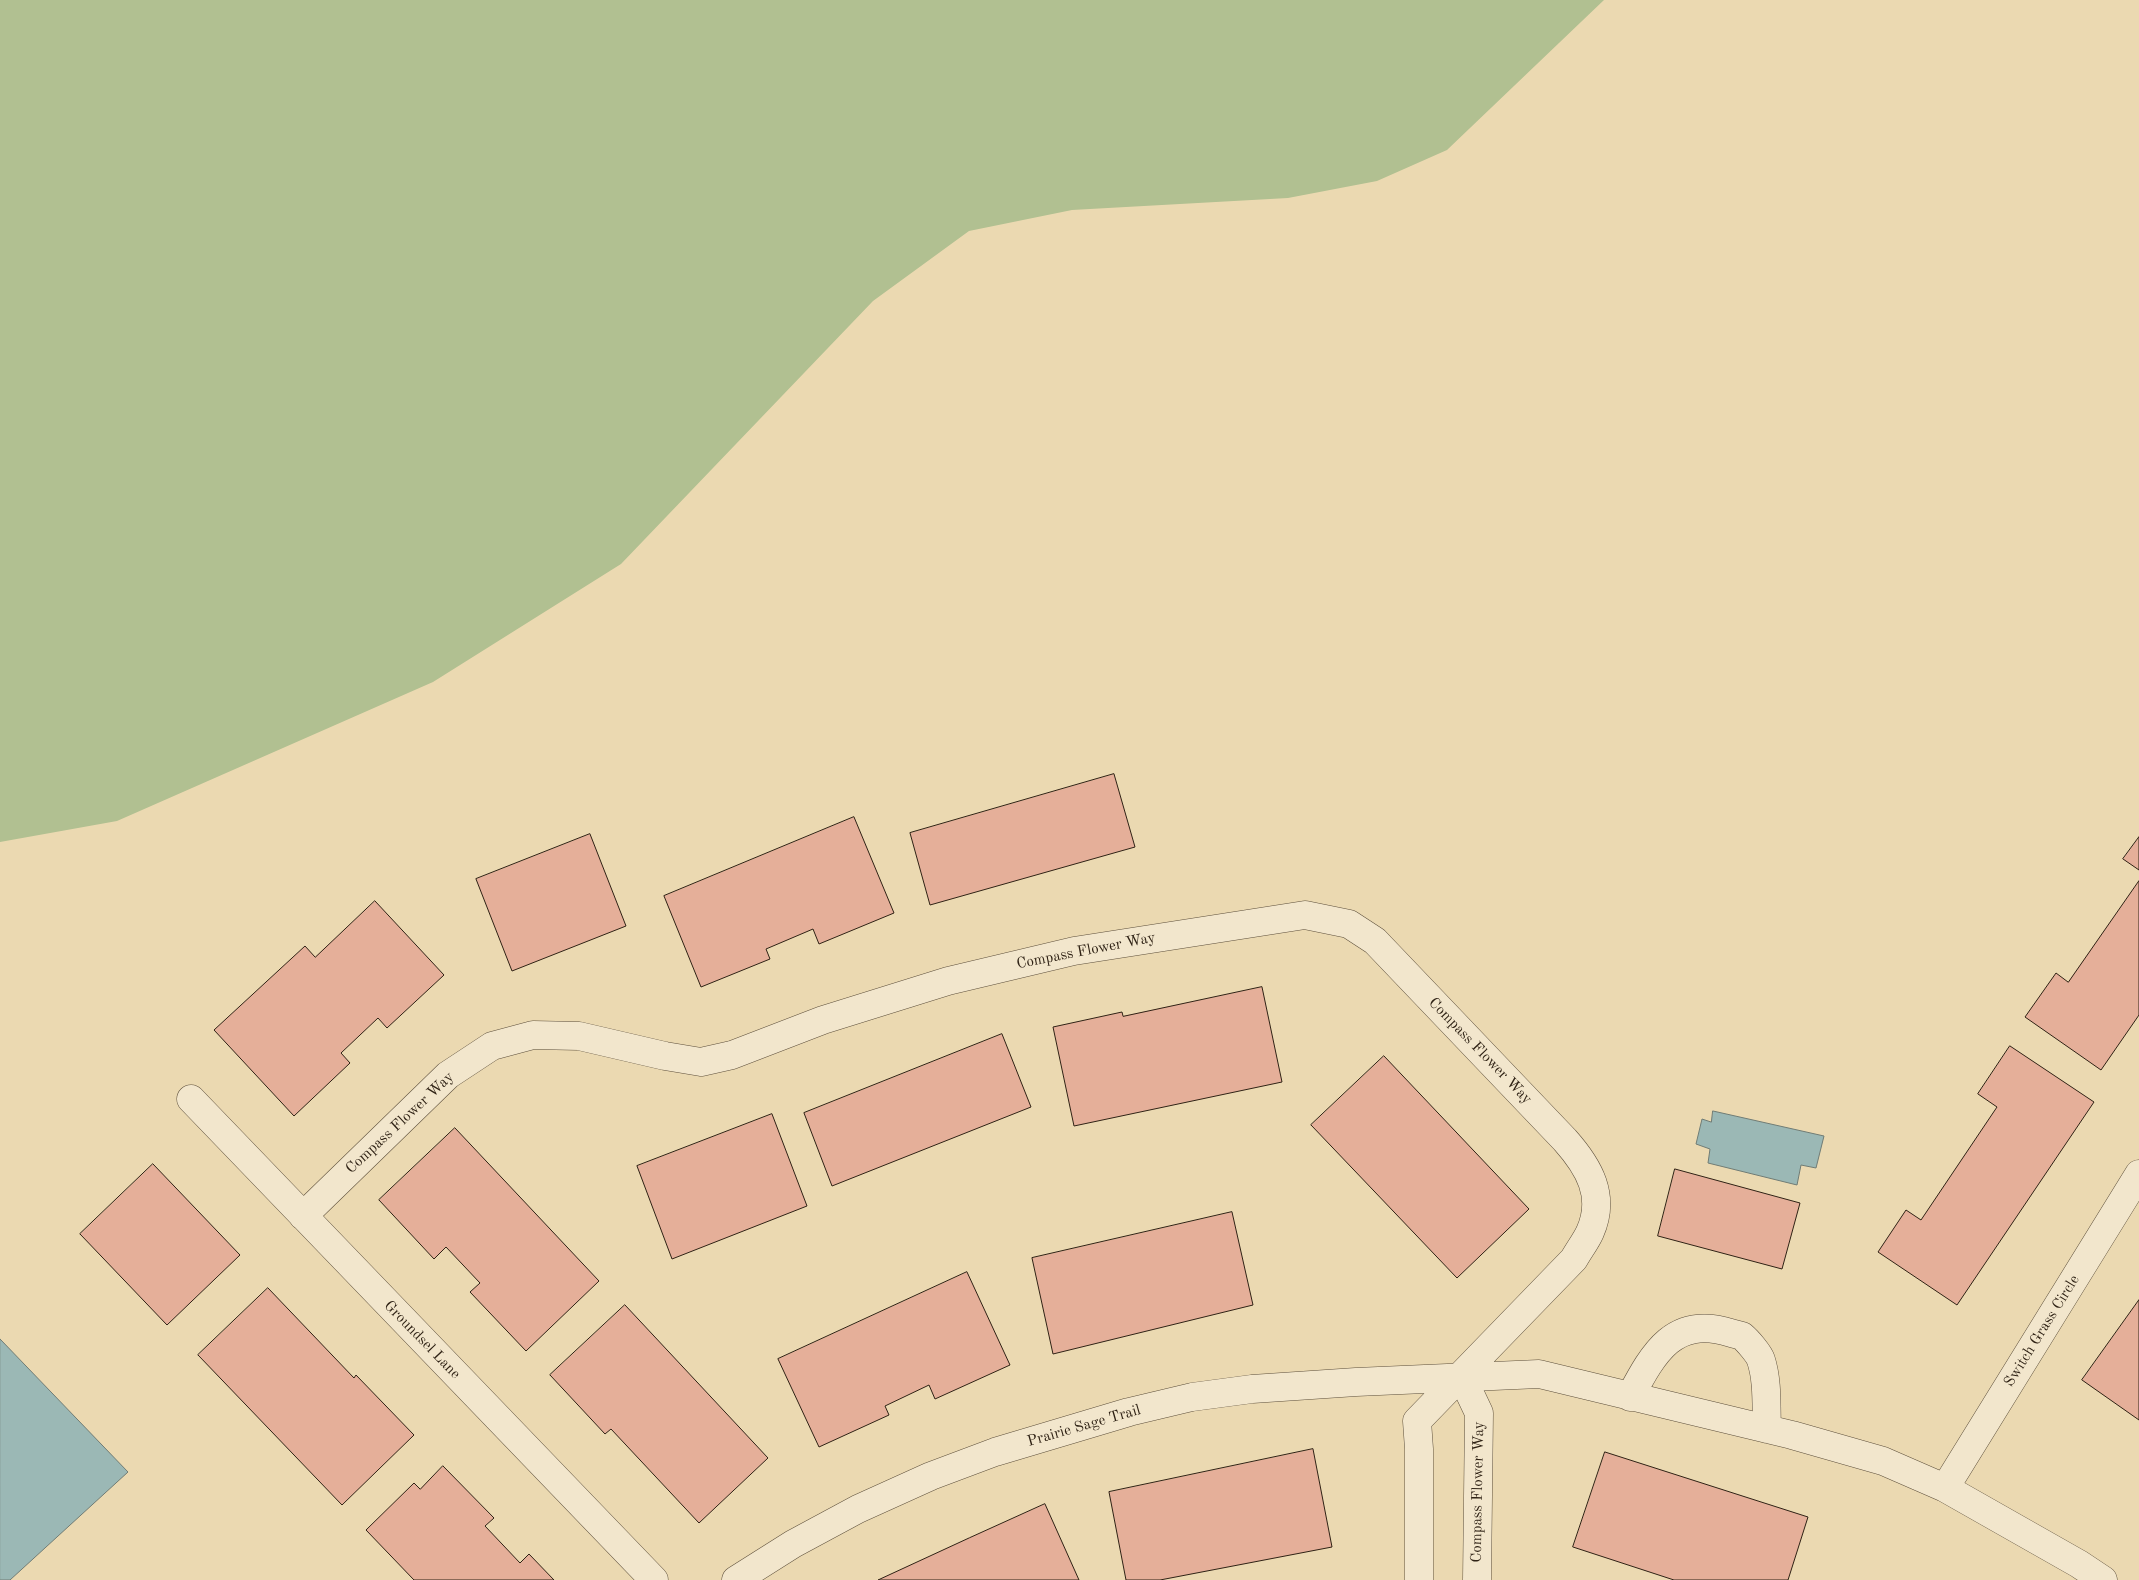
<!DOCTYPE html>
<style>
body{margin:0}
canvas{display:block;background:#ebd9b1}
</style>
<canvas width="2139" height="1580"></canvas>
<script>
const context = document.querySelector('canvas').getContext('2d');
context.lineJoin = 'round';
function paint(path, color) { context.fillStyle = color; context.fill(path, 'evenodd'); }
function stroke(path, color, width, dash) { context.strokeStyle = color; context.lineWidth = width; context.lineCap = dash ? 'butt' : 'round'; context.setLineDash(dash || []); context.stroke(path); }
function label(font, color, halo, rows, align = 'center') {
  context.font = font + ' "Old Standard TT",serif'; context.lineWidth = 4; context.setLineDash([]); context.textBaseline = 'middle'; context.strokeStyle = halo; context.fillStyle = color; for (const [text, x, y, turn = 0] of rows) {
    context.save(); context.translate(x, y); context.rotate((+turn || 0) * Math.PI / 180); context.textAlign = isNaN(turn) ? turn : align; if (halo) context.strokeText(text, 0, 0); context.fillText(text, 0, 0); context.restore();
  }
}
paint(new Path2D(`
 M 0,0 L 1604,0 L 1447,150 L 1377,181 L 1288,198 L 1072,210 L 969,231 L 873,301 L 621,564 L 433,682 L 117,821 L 0,842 Z`), '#b1c091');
const water = new Path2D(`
 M 1713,1111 L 1824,1136 L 1816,1168 L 1801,1165 L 1797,1185 L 1708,1163 L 1710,1149 L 1696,1144 L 1702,1119 L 1711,1122 Z
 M 0,1339 L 128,1472 L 10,1580 L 0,1580 Z`);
paint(water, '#9bb8b5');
stroke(water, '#707c75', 1);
const building = new Path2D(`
 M 1114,774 L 1135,847 L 930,905 L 910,833 Z
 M 854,817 L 894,913 L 819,944 L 813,929 L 766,949 L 770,959 L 701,987 L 664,896 Z
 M 590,834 L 626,926 L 512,971 L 476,879 Z
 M 2139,837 L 2139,870 L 2123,859 Z
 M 2139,881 L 2139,1015 L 2101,1070 L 2025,1017 L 2056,973 L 2068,982 Z
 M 375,901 L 444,975 L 387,1028 L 378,1018 L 341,1053 L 350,1063 L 294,1116 L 214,1030 L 305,946 L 315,957 Z
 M 1262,987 L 1282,1082 L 1074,1126 L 1053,1027 L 1122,1012 L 1123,1016 Z
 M 1002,1034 L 1031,1107 L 832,1186 L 804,1113 Z
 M 2010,1046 L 2094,1102 L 1957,1305 L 1878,1252 L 1906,1210 L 1921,1220 L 1997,1107 L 1978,1094 Z
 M 1384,1056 L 1529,1209 L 1457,1278 L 1311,1125 Z
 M 772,1114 L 807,1206 L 672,1259 L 637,1166 Z
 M 455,1128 L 599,1281 L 526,1351 L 470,1292 L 480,1283 L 446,1247 L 434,1259 L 379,1200 Z
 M 153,1164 L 240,1255 L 167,1325 L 80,1234 Z
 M 1675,1169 L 1800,1203 L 1782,1269 L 1658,1236 Z
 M 1232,1212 L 1253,1305 L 1053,1354 L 1032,1258 Z
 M 967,1272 L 1010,1365 L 935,1399 L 929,1385 L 885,1406 L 889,1415 L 819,1447 L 778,1359 Z
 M 268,1288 L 354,1378 L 356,1375 L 414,1435 L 342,1505 L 198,1355 Z
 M 2139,1300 L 2139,1420 L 2082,1380 Z
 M 625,1305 L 768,1458 L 699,1523 L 611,1429 L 605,1434 L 550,1375 Z
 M 1313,1449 L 1332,1547 L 1160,1580 L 1126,1580 L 1109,1492 Z
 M 1605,1452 L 1808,1517 L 1788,1580 L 1674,1580 L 1573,1547 Z
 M 443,1466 L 494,1518 L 485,1526 L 520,1563 L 529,1554 L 554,1580 L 414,1580 L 366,1530 L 414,1483 L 420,1489 Z
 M 1045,1504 L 1079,1580 L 878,1580 L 969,1538 Z`);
paint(building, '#e5af99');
stroke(building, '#2f2215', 1);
const minor = new Path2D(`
 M 191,1099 L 654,1580
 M 303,1216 L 448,1075 L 492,1046 L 533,1035 L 579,1036 L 665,1056 L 701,1062 L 732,1055 L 823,1020 L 948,981 L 1074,951 L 1305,915 L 1349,924 L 1375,941 L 1565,1140 C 1589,1167 1606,1196 1590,1232 C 1586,1241 1579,1250 1574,1259 L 1417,1421 L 1419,1449 L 1419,1580
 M 1462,1377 L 1479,1413 L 1477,1580
 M 1630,1397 C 1654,1352 1674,1315 1731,1333 C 1734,1334 1739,1335 1742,1336 C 1748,1341 1759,1354 1761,1360 C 1768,1382 1766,1406 1767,1429
 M 1945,1488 L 2139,1174
 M 736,1580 L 793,1544 L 858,1509 L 931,1476 L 995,1452 L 1129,1412 L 1192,1397 L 1252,1389 L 1356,1382 L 1539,1374 L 1792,1435 L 1883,1461 L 1945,1488 L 2079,1564 L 2103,1580`);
stroke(minor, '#5e503c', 29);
stroke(minor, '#f2e6cc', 28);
label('15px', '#2f2215', '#f2e6cc', [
 ["Compass Flower Way",1086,951,-11],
 ["Compass Flower Way",1480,1051,46],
 ["Compass Flower Way",400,1123,-43],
 ["Switch Grass Circle",2042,1331,-58],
 ["Groundsel Lane",422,1340,46],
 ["Prairie Sage Trail",1084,1426,-16],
 ["Compass Flower Way",1478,1492,-89]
]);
</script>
